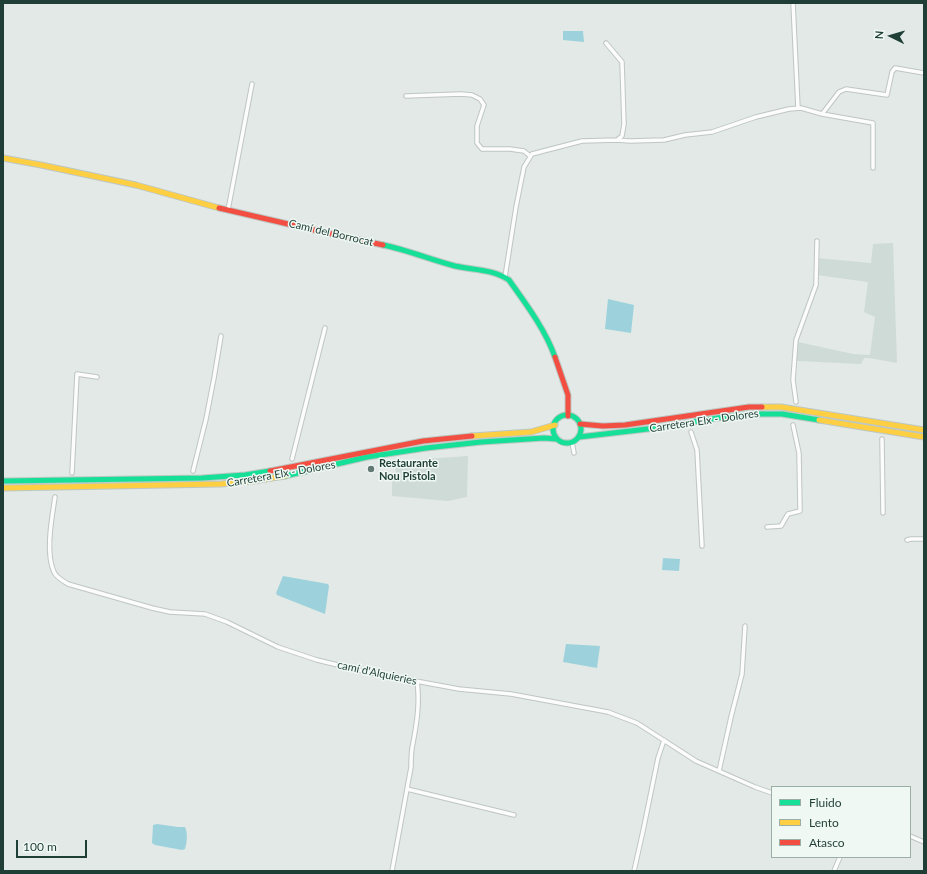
<!DOCTYPE html>
<meta charset="utf-8">
<style>
body{margin:0}
#map{position:relative;width:927px;height:874px;overflow:hidden;background:#e2e9e6;font-family:Lato,sans-serif}
canvas{display:block}
.frame{position:absolute;inset:0;border:4px solid #1e3e36;pointer-events:none}
.legend{position:absolute;left:771px;top:786px;width:140px;height:72px;box-sizing:border-box;background:#f0f8f4;border:1px solid #9caea8;margin:0;padding:5px 7px;list-style:none;font-size:12px;color:#1e3e36}
.legend li{display:flex;align-items:center;gap:8px;height:20px}
.legend b{width:20px;border:1px solid #9caea8}
.north{position:absolute;left:871px;top:16px;width:40px;height:40px;-webkit-text-stroke:3px #f0f8f4;paint-order:stroke;rotate:275deg;font-size:11px;font-weight:700;line-height:16px;text-align:center;color:#1e3e36}
.north::after{content:'';display:block;margin:auto;width:14px;height:18px;background:#1e3e36;clip-path:polygon(50% 0,100% 100%,50% 72%,0 100%)}
.scale{position:absolute;left:16px;top:840px;width:71px;height:18px;box-sizing:border-box;border:2px solid #1e3e36;border-top:0;padding-left:5px;font-size:12px;line-height:14px;white-space:nowrap;color:#1e3e36;-webkit-text-stroke:3px #f0f8f4;paint-order:stroke}
</style>
<div id="map">
<canvas width="927" height="874"></canvas>
<div class="frame"></div>
<ul class="legend">
<li><b style="height:5px;background:#16e098"></b>Fluido</li>
<li><b style="height:5px;background:#ffcf43"></b>Lento</li>
<li><b style="height:5px;background:#f24e42"></b>Atasco</li>
</ul>
<div class="north">N</div>
<div class="scale">100 m</div>
</div>
<script>
const context = document.querySelector('canvas').getContext('2d');
context.lineJoin = 'round';
function paint(path, color) { context.fillStyle = color; context.fill(path, 'evenodd'); }
function stroke(path, color, width, dash) { context.strokeStyle = color; context.lineWidth = width; context.lineCap = dash ? 'butt' : 'round'; context.setLineDash(dash || []); context.stroke(path); }
function label(font, color, halo, rows, align = 'center') {
  context.font = font + ' Lato,sans-serif'; context.lineWidth = 3; context.setLineDash([]); context.textBaseline = 'middle'; context.strokeStyle = halo; context.fillStyle = color; for (const [text, x, y, turn = 0] of rows) {
    context.save(); context.translate(x, y); context.rotate((+turn || 0) * Math.PI / 180); context.textAlign = isNaN(turn) ? turn : align; if (halo) context.strokeText(text, 0, 0); context.fillText(text, 0, 0); context.restore();
  }
}
paint(new Path2D(`
 M 893,243 L 897,363 L 869,358 L 864,358 L 861,364 L 797,361 L 798,342 L 853,354 L 870,355 L 875,317 L 864,312 L 868,282 L 817,275 L 817,258 L 871,263 L 873,244 Z
 M 468,456 L 467,497 L 448,501 L 392,496 L 392,483 L 396,474 L 395,463 L 397,461 Z`), '#cfdbd6');
paint(new Path2D(`
 M 563,31 L 583,31 L 584,42 L 563,40 Z
 M 608,299 L 634,305 L 631,333 L 605,329 Z
 M 663,558 L 680,559 L 679,571 L 662,570 Z
 M 283,576 L 328,584 L 329,586 L 325,614 L 277,595 L 276,593 Z
 M 566,644 L 600,646 L 597,668 L 563,662 Z
 M 157,824 L 178,827 L 185,827 C 188,833 187,843 185,849 L 182,850 L 155,845 L 152,843 L 153,825 Z`), '#9dd2dc');
const street = new Path2D(`
 M 793,3 L 798,108
 M 406,96 L 461,94 L 472,95 L 480,99 L 484,105 L 477,126 L 477,143 L 482,149 L 510,149 L 524,151 L 530,156
 M 822,114 L 873,123 L 873,168
 M 617,140 L 630,141 L 664,140 L 685,135 L 712,132 L 756,117 L 789,109 L 801,108 L 822,114 L 826,109 L 839,92 L 846,89 L 887,95 L 892,72 L 895,68 L 924,73
 M 228,210 L 252,84
 M 505,277 L 516,207 L 524,167 L 532,154 L 582,141 L 617,140 L 622,136 L 624,124 L 622,62 L 606,43
 M 796,402 L 793,380 L 796,340 L 816,285 L 817,241
 M 691,432 L 697,450 L 702,546
 M 882,439 L 883,513
 M 572,442 L 574,453
 M 292,459 L 325,328
 M 193,471 L 206,419 L 214,378 L 221,336
 M 72,473 L 77,374 L 97,377
 M 55,497 C 52,517 45,553 54,572 C 56,577 63,581 68,584 L 152,608 L 170,612 L 205,614 L 227,622 L 278,647 L 317,660 L 367,672 L 459,689 L 511,694 L 608,712 L 637,723 L 696,761 L 755,787 L 772,793
 M 767,527 L 781,526 L 788,514 L 800,511 L 799,453 L 793,425
 M 907,540 L 911,539 L 924,539
 M 417,681 C 420,702 417,722 413,743 C 411,751 411,759 411,767 C 410,774 408,782 407,789 L 514,815
 M 719,771 L 731,717 L 742,674 L 745,626
 M 910,836 L 924,842
 M 392,871 L 407,789
 M 634,871 L 643,831 L 658,758 L 664,740
 M 834,871 L 840,857`);
const fast = new Path2D(`
 M 383,245 C 408,250 431,260 455,266 C 473,270 493,269 509,280 C 526,304 545,329 555,357
 M553 429a14 14 0 1 1 28 0a14 14 0 1 1-28 0Z
 M 579,437 L 656,428 L 724,417 L 753,414 L 782,414 L 819,420
 M 285,476 L 367,457 L 426,448 L 481,442 L 544,438 L 557,439
 M 3,481 L 202,478 L 245,475 L 270,471`);
const slow = new Path2D(`
 M 3,158 L 41,165 L 136,185 L 219,208
 M 762,407 L 781,407 L 924,430
 M 819,420 L 924,437
 M 472,436 L 531,432 L 555,425
 M 3,488 L 221,484 L 252,481 L 285,476`);
const jam = new Path2D(`
 M 219,208 L 314,230 L 383,245
 M 555,357 L 568,395 L 568,416
 M 580,424 L 603,426 L 625,425 L 749,407 L 762,407
 M 270,471 L 423,441 L 472,436`);
stroke(street, '#bfc6c3', 5.5);
stroke(fast, '#bdc7c3', 7);
stroke(slow, '#bdc7c3', 7);
stroke(jam, '#bdc7c3', 7);
stroke(street, '#fbfcfb', 3.5);
stroke(fast, '#16e098', 5);
stroke(slow, '#ffcf43', 5);
stroke(jam, '#f24e42', 5);
for (const [x, y, r, color] of [
 [371,469,4,"#637a74"]
]) { const dot = new Path2D(); dot.arc(x, y, r, 0, 2 * Math.PI); context.fillStyle = color; context.fill(dot); stroke(dot, '#f0f8f4', 1.5); }
label('11px', '#1e3e36', '#f0f8f4', [
 ["Camí del Borrocat",331,233,13],
 ["Carretera Elx - Dolores",704,421,-8],
 ["Carretera Elx - Dolores",281,474,-10],
 ["camí d'Alquieries",377,673,12]
]);
label('bold 11px', '#1e3e36', '#f0f8f4', [
 ["Restaurante",379,463],
 ["Nou Pistola",379,476]
], 'left');
</script>
